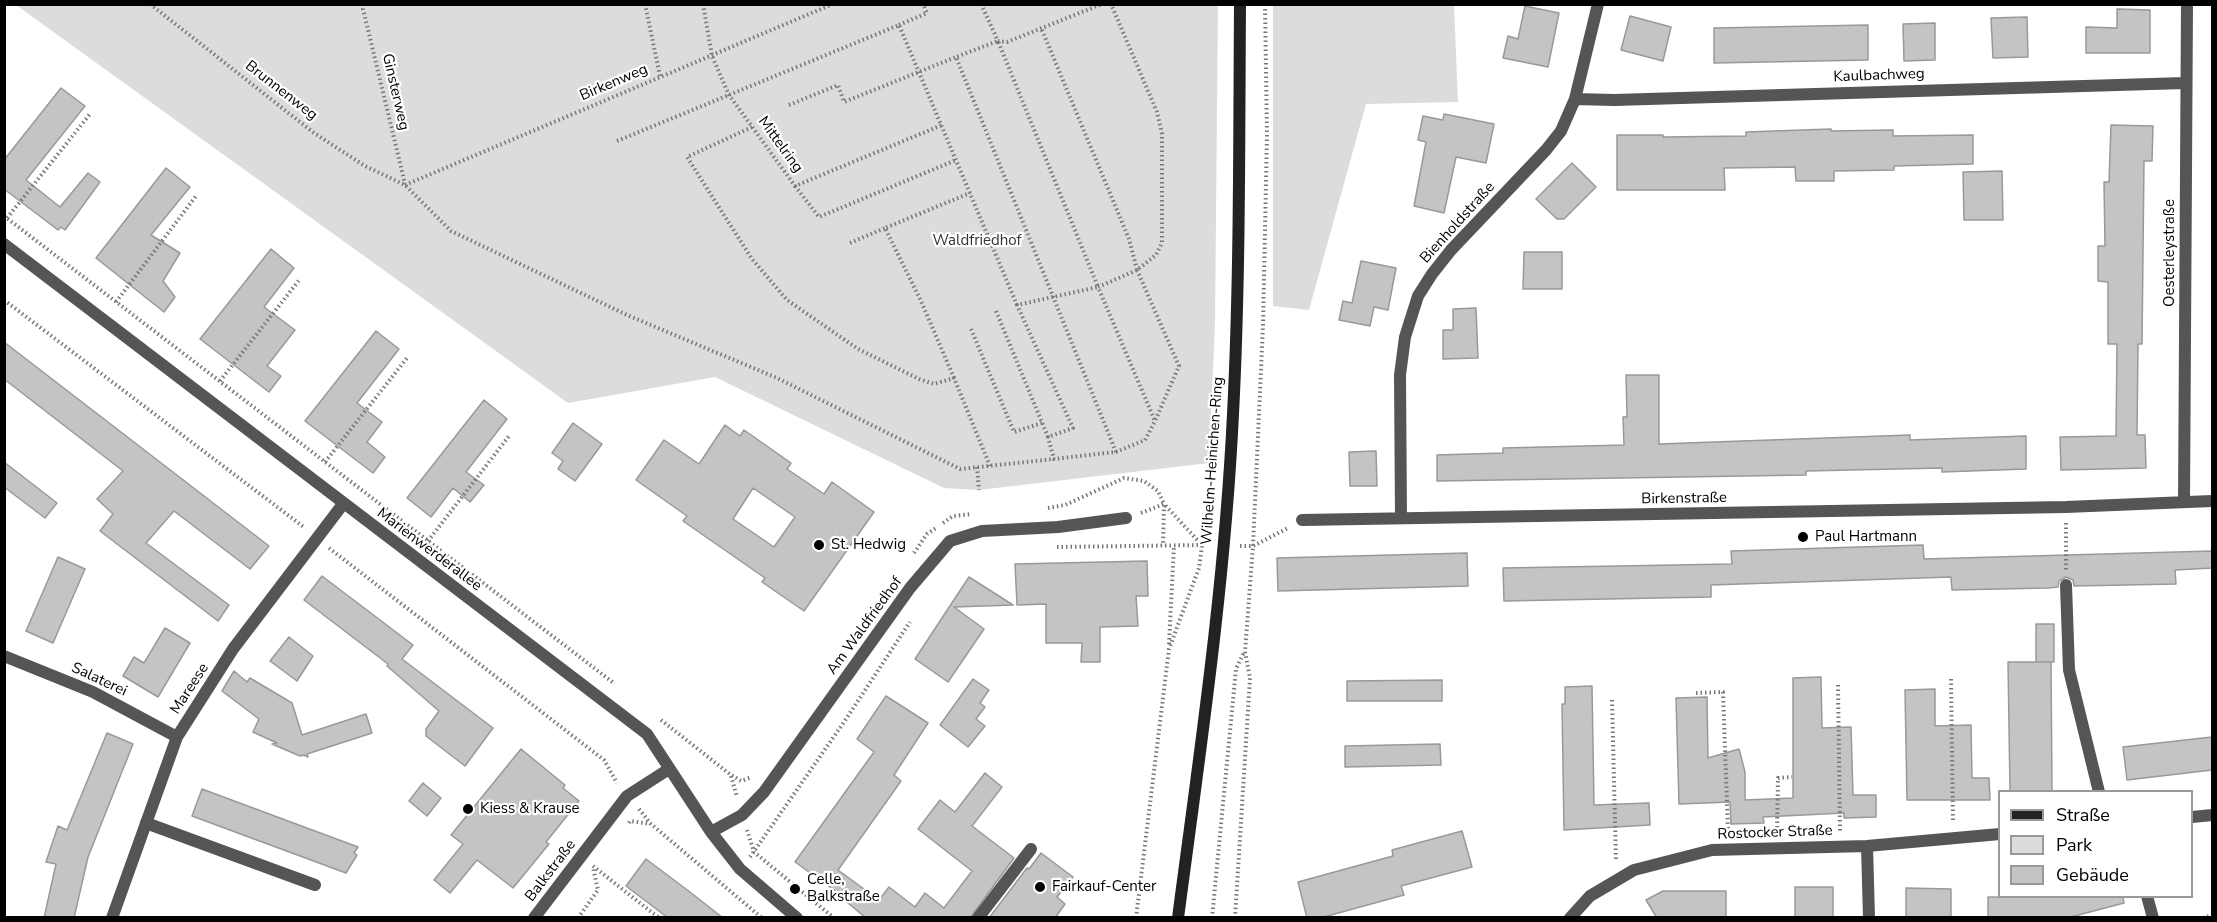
<!DOCTYPE html>
<meta charset="utf-8">
<style>
body{margin:0}
#map{position:relative;width:2217px;height:922px;overflow:hidden;background:#fff;font-family:"Nunito Sans",sans-serif}
canvas{display:block}
.frame{position:absolute;inset:0;border:6px solid #000;pointer-events:none}
.legend{position:absolute;left:1998px;top:790px;width:195px;height:108px;box-sizing:border-box;background:#fff;border:2px solid #999;margin:0;padding:8px 10px;list-style:none;font-size:18px;color:#000}
.legend li{display:flex;align-items:center;gap:12px;height:30px}
.legend b{width:30px;border:2px solid #999}
</style>
<div id="map">
<canvas width="2217" height="922"></canvas>
<div class="frame"></div>
<ul class="legend">
<li><b style="height:8px;background:#222"></b>Straße</li>
<li><b style="height:16px;background:#dcdcdc"></b>Park</li>
<li><b style="height:16px;background:#c4c4c4"></b>Gebäude</li>
</ul>
</div>
<script>
const context = document.querySelector('canvas').getContext('2d');
context.lineJoin = 'round';
function paint(path, color) { context.fillStyle = color; context.fill(path, 'evenodd'); }
function stroke(path, color, width, dash) { context.strokeStyle = color; context.lineWidth = width; context.lineCap = dash ? 'butt' : 'round'; context.setLineDash(dash || []); context.stroke(path); }
function label(font, color, halo, rows, align = 'center') {
  context.font = font + ' "Nunito Sans",sans-serif'; context.lineWidth = 4.5; context.setLineDash([]); context.textBaseline = 'middle'; context.strokeStyle = halo; context.fillStyle = color; for (const [text, x, y, turn = 0] of rows) {
    context.save(); context.translate(x, y); context.rotate((+turn || 0) * Math.PI / 180); context.textAlign = isNaN(turn) ? turn : align; if (halo) context.strokeText(text, 0, 0); context.fillText(text, 0, 0); context.restore();
  }
}
paint(new Path2D(`
 M 16,5 L 1218,5 L 1215,322 L 1209,463 L 979,490 L 944,488 L 715,377 L 568,403 Z
 M 1273,5 L 1454,5 L 1458,102 L 1366,104 L 1309,310 L 1273,306 Z`), '#dcdcdc');
const building = new Path2D(`
 M 1525,6 L 1559,13 L 1548,67 L 1503,58 L 1508,36 L 1518,39 Z
 M 2117,9 L 2150,10 L 2150,53 L 2086,53 L 2086,27 L 2117,28 Z
 M 1630,16 L 1671,27 L 1663,61 L 1621,50 Z
 M 2027,17 L 2028,57 L 1993,58 L 1991,18 Z
 M 1935,23 L 1935,60 L 1904,61 L 1903,24 Z
 M 1868,25 L 1868,60 L 1714,63 L 1714,28 Z
 M 61,88 L 85,106 L 26,180 L 60,207 L 88,173 L 100,182 L 65,230 L 61,227 L 58,230 L 4,189 L 4,160 Z
 M 1444,114 L 1494,124 L 1486,163 L 1456,157 L 1444,213 L 1414,206 L 1426,142 L 1418,140 L 1423,116 L 1443,120 Z
 M 2111,125 L 2153,126 L 2152,161 L 2144,161 L 2142,344 L 2138,344 L 2137,435 L 2145,435 L 2146,468 L 2061,470 L 2060,437 L 2116,436 L 2117,344 L 2108,344 L 2108,282 L 2098,281 L 2098,246 L 2105,246 L 2104,182 L 2109,182 Z
 M 1831,129 L 1831,131 L 1893,130 L 1893,136 L 1973,135 L 1973,164 L 1894,166 L 1894,170 L 1834,171 L 1834,181 L 1796,181 L 1795,167 L 1724,168 L 1725,190 L 1617,190 L 1617,135 L 1663,135 L 1663,137 L 1746,136 L 1746,132 Z
 M 1572,163 L 1596,187 L 1564,219 L 1557,219 L 1536,199 Z
 M 166,168 L 190,187 L 151,235 L 180,253 L 163,281 L 175,297 L 164,312 L 96,258 Z
 M 2002,171 L 2003,220 L 1964,220 L 1963,172 Z
 M 271,249 L 294,268 L 264,307 L 295,330 L 267,366 L 281,376 L 269,392 L 200,339 Z
 M 1524,252 L 1562,252 L 1562,289 L 1523,289 Z
 M 1361,261 L 1396,268 L 1388,310 L 1374,307 L 1370,326 L 1339,320 L 1343,301 L 1352,303 Z
 M 1476,308 L 1478,358 L 1443,359 L 1443,330 L 1453,330 L 1453,309 Z
 M 376,331 L 399,349 L 357,403 L 382,422 L 367,442 L 385,457 L 373,473 L 305,421 Z
 M 4,342 L 269,546 L 250,569 L 174,511 L 146,543 L 229,605 L 218,621 L 100,531 L 113,514 L 97,499 L 123,471 L 4,379 Z
 M 1626,375 L 1659,375 L 1659,444 L 1910,435 L 1910,440 L 2026,436 L 2026,469 L 1942,472 L 1942,468 L 1806,471 L 1806,475 L 1437,481 L 1437,455 L 1503,453 L 1503,448 L 1624,445 L 1623,417 L 1627,417 Z
 M 484,400 L 507,419 L 466,472 L 484,485 L 470,502 L 453,488 L 431,517 L 407,498 Z
 M 573,423 L 602,444 L 575,481 L 558,469 L 563,461 L 552,453 Z
 M 725,425 L 740,436 L 744,430 L 791,463 L 787,469 L 824,494 L 832,482 L 874,512 L 804,611 L 762,582 L 765,578 L 683,521 L 687,516 L 636,480 L 664,440 L 699,464 ZM 753,488 L 795,517 L 774,547 L 733,519 Z
 M 1376,451 L 1377,486 L 1350,486 L 1349,452 Z
 M 4,462 L 57,503 L 45,518 L 4,487 Z
 M 1923,545 L 1924,559 L 2212,551 L 2212,568 L 2175,570 L 2176,584 L 2074,586 L 2073,580 L 2066,577 L 2059,581 L 2058,587 L 2048,588 L 1952,590 L 1951,577 L 1711,585 L 1711,597 L 1504,601 L 1503,568 L 1732,564 L 1731,551 Z
 M 1467,553 L 1468,586 L 1278,591 L 1277,558 Z
 M 58,557 L 85,569 L 53,643 L 26,631 Z
 M 1147,561 L 1148,596 L 1136,596 L 1138,626 L 1100,627 L 1100,662 L 1081,662 L 1082,643 L 1046,643 L 1046,604 L 1017,605 L 1015,564 Z
 M 322,576 L 413,645 L 402,659 L 493,728 L 465,766 L 426,736 L 426,729 L 439,711 L 387,666 L 388,664 L 304,600 Z
 M 969,577 L 1013,605 L 954,607 L 984,629 L 948,682 L 915,659 Z
 M 2036,624 L 2054,624 L 2054,662 L 2036,662 Z
 M 165,628 L 190,643 L 158,697 L 123,676 L 134,657 L 144,663 Z
 M 289,637 L 313,656 L 297,681 L 270,661 Z
 M 2008,662 L 2051,662 L 2052,792 L 2010,792 Z
 M 234,671 L 247,682 L 250,678 L 292,703 L 302,735 L 366,714 L 372,733 L 307,754 L 308,757 L 304,755 L 300,756 L 272,744 L 277,743 L 253,732 L 259,719 L 222,691 Z
 M 1821,677 L 1822,728 L 1851,727 L 1853,795 L 1876,795 L 1876,817 L 1844,818 L 1844,813 L 1763,817 L 1764,823 L 1731,824 L 1730,802 L 1679,804 L 1676,698 L 1707,697 L 1708,758 L 1739,749 L 1745,772 L 1745,800 L 1793,798 L 1793,678 Z
 M 973,679 L 989,690 L 980,703 L 985,707 L 976,719 L 985,726 L 968,747 L 940,725 Z
 M 1442,680 L 1442,701 L 1347,701 L 1347,681 Z
 M 1592,686 L 1594,805 L 1649,803 L 1650,825 L 1564,830 L 1562,704 L 1565,704 L 1565,687 Z
 M 1935,689 L 1935,726 L 1971,725 L 1972,778 L 1989,778 L 1990,800 L 1907,800 L 1905,690 Z
 M 886,696 L 928,723 L 894,775 L 901,781 L 838,870 L 879,900 L 889,887 L 915,907 L 925,893 L 944,908 L 972,871 L 918,829 L 940,800 L 955,812 L 985,773 L 1002,787 L 972,826 L 1014,858 L 970,918 L 866,918 L 837,894 L 838,893 L 795,862 L 874,752 L 857,739 Z
 M 107,733 L 133,744 L 88,857 L 74,918 L 44,918 L 56,864 L 46,862 L 58,826 L 67,830 Z
 M 2212,737 L 2212,770 L 2127,780 L 2123,747 Z
 M 1440,744 L 1441,765 L 1345,767 L 1345,746 Z
 M 521,749 L 565,785 L 563,788 L 579,801 L 546,842 L 549,844 L 513,888 L 477,860 L 450,893 L 434,880 L 463,844 L 451,835 Z
 M 423,783 L 441,798 L 427,816 L 409,801 Z
 M 202,789 L 358,847 L 354,853 L 357,855 L 346,873 L 192,816 Z
 M 1462,831 L 1472,867 L 1401,886 L 1404,895 L 1320,918 L 1307,918 L 1298,882 L 1393,856 L 1392,850 Z
 M 1041,853 L 1073,877 L 1057,897 L 1065,904 L 1055,918 L 989,918 L 1027,868 L 1029,869 Z
 M 646,859 L 690,892 L 723,918 L 668,918 L 626,886 Z
 M 1795,887 L 1833,887 L 1833,918 L 1795,918 Z
 M 1906,888 L 1951,889 L 1951,918 L 1906,918 Z
 M 1663,891 L 1726,891 L 1726,918 L 1657,918 L 1646,900 Z
 M 1988,897 L 2123,897 L 2124,903 L 2067,918 L 1988,918 Z`);
paint(building, '#c4c4c4');
stroke(building, '#999', 1.5);
stroke(new Path2D(`
 M 150,4 L 314,133 L 365,166 L 405,185 L 451,231 L 627,315 L 777,378 L 960,469 L 1054,459
 M 364,4 L 363,9 L 405,184
 M 645,4 L 660,76
 M 703,4 L 712,56 L 729,95 L 795,186 L 942,125
 M 981,4 L 998,41 L 1007,42 L 1102,4
 M 899,25 L 927,13 L 923,4
 M 1042,30 L 1129,239 L 1137,270 L 1156,255 L 1162,243 L 1162,134 L 1157,112 L 1111,4
 M 789,105 L 838,85 L 844,102 L 956,57
 M 752,127 L 687,157 L 752,259 L 787,300 L 858,349 L 919,379 L 934,384 L 954,378 L 990,466
 M 617,141 L 899,25 L 1017,305
 M 405,185 L 833,4
 M 795,186 L 819,217 L 956,160
 M 4,216 L 615,684
 M 7,218 L 90,114
 M 850,243 L 885,228
 M 1137,270 L 1179,366 L 1155,421 L 1098,287 Z
 M 4,300 L 305,528
 M 116,302 L 196,196
 M 996,311 L 1048,437
 M 971,329 L 1014,432 L 1042,423
 M 954,378 L 921,301 L 885,228 L 970,193
 M 220,381 L 300,279
 M 1116,452 L 956,57 L 998,41 L 1098,287 L 1017,305 L 1073,428 L 1048,437 L 1054,459 L 1116,452 L 1145,440 L 1155,421
 M 325,462 L 407,358
 M 977,467 L 979,490
 M 1048,508 L 1065,505 L 1124,478 L 1144,481 L 1158,491 L 1164,504 L 1163,546
 M 1141,513 L 1164,504 L 1201,544
 M 943,523 L 953,516 L 972,514
 M 2066,523 L 2066,570
 M 428,541 L 509,436
 M 1240,546 L 1253,546 L 1288,528
 M 1057,547 L 1202,545
 M 329,548 L 604,760 L 617,783
 M 914,553 L 927,534 L 936,528
 M 1169,644 L 1174,546
 M 1951,679 L 1953,823
 M 1838,685 L 1840,831
 M 1696,693 L 1723,692 L 1728,832
 M 1612,700 L 1616,862
 M 661,720 L 731,775 L 741,781 L 752,777
 M 731,776 L 737,797
 M 639,809 L 651,824 L 762,918
 M 629,823 L 630,821 L 650,824
 M 747,830 L 754,852 L 834,918
 M 1777,832 L 1778,778 L 1792,777
 M 750,857 L 842,725 L 910,622
 M 593,866 L 659,918
 M 578,918 L 598,890 L 593,868
 M 1136,918 L 1169,649 L 1199,568 L 1207,509
 M 1212,918 L 1236,669 L 1244,652
 M 1235,918 L 1250,678 L 1245,652 L 1253,546 L 1263,325 L 1267,135 L 1265,4
 M 2203,918 L 2212,915`), '#777', 4, [1.5, 3]);
stroke(new Path2D(`
 M 146,823 L 315,885
 M 978,918 L 1031,849`), '#555', 12);
stroke(new Path2D(`
 M 1575,99 L 1614,100 L 2185,83
 M 4,244 L 647,734 L 711,832 L 740,869 L 797,918
 M 2184,502 L 2187,4
 M 1401,518 L 1400,375 L 1405,337 L 1418,296 L 1432,274 L 1451,250 L 1546,150 L 1561,131 L 1575,99 L 1598,4
 M 1302,520 L 2066,507 L 2212,501
 M 2066,585 L 2069,670 L 2099,792
 M 4,656 L 93,692 L 177,737
 M 2192,817 L 2212,815
 M 711,832 L 742,815 L 764,792 L 910,588 L 950,541 L 982,531 L 1058,527 L 1126,518
 M 1867,846 L 1869,918
 M 2147,896 L 2153,918
 M 112,918 L 177,737 L 233,649 L 343,504
 M 534,918 L 627,796 L 669,769
 M 1570,918 L 1590,896 L 1634,870 L 1712,850 L 1867,846 L 2000,834`), '#555', 12);
stroke(new Path2D(`
 M 1178,918 C 1200,751 1225,583 1233,414 C 1240,278 1239,141 1240,4`), '#222', 12);
for (const [x, y, r, color] of [
 [1803,537,6,"#000"],
 [819,545,6,"#000"],
 [468,809,6,"#000"],
 [1040,887,6,"#000"],
 [795,889,6,"#000"]
]) { const dot = new Path2D(); dot.arc(x, y, r, 0, 2 * Math.PI); context.fillStyle = color; context.fill(dot); stroke(dot, '#fff', 2); }
label('15px', '#000', '#fff', [
 ["Kaulbachweg",1879,76,-2],
 ["Birkenweg",614,83,-23],
 ["Brunnenweg",281,91,38],
 ["Ginsterweg",395,92,77],
 ["Mittelring",780,145,54],
 ["Bienholdstraße",1458,223,-48],
 ["Oesterleystraße",2170,253,-90],
 ["Wilhelm-Heinichen-Ring",1213,461,-86],
 ["Birkenstraße",1684,499,-1],
 ["Marienwerderallee",429,550,37],
 ["Am Waldfriedhof",865,626,-54],
 ["Salaterei",99,680,25],
 ["Mareese",190,689,-57],
 ["Rostocker Straße",1775,833,-2],
 ["Balkstraße",551,871,-53]
]);
label('15px', '#333', '#fff', [
 ["Waldfriedhof",977,241]
]);
label('15px', '#000', '#fff', [
 ["Paul Hartmann",1815,537],
 ["St. Hedwig",831,545],
 ["Kiess & Krause",480,809],
 ["Celle,",807,880],
 ["Balkstraße",807,897],
 ["Fairkauf-Center",1052,887]
], 'left');
</script>
